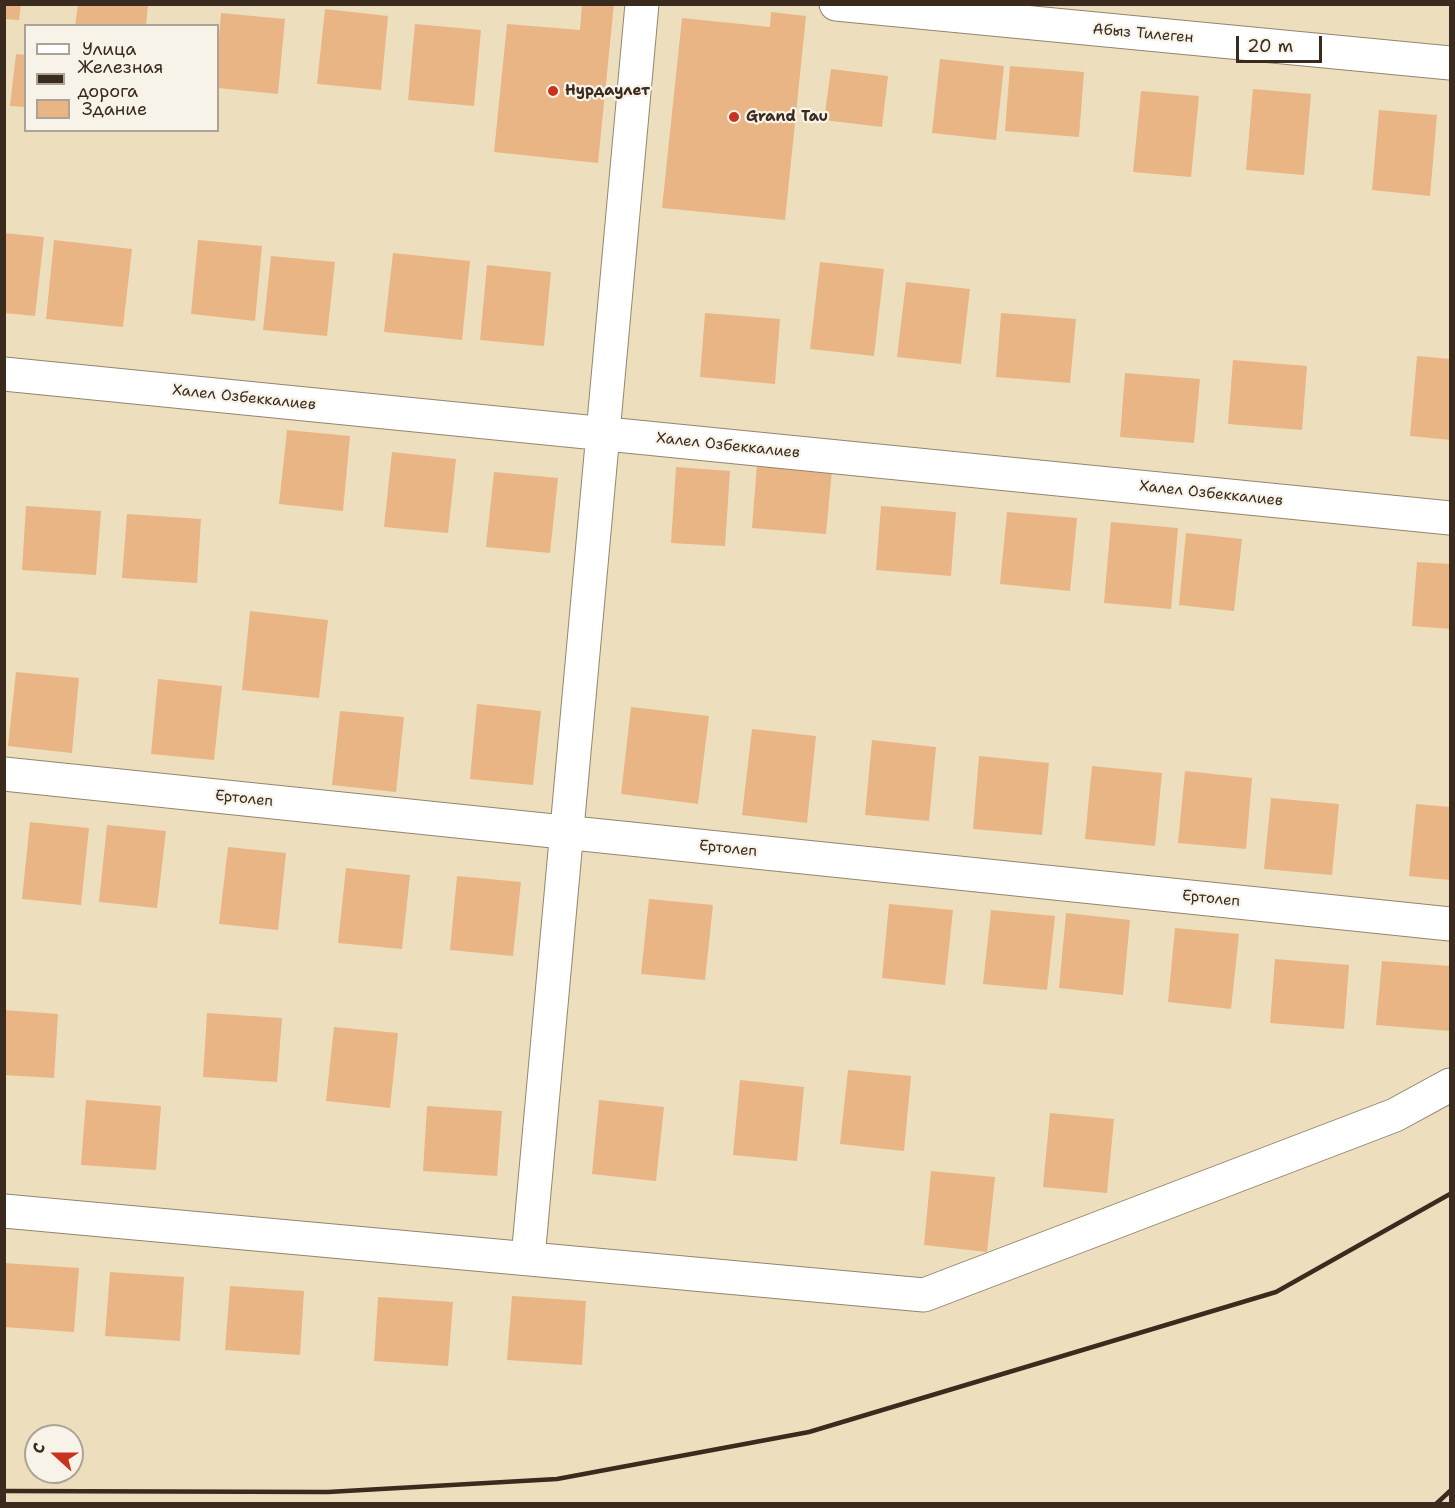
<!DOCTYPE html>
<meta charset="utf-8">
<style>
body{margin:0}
#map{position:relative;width:1455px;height:1508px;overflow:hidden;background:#eddfbd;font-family:"Shantell Sans",sans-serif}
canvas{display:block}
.frame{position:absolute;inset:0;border:6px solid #3b2a1e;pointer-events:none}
.legend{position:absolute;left:24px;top:24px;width:195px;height:108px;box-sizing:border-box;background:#f7f3e8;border:2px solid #aca397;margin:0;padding:8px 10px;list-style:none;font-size:18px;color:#3b2a1e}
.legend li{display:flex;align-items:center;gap:12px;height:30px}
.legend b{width:30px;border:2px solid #aca397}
.north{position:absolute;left:24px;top:1424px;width:60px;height:60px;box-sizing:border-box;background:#f7f3e8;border:2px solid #aca397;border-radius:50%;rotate:291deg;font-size:16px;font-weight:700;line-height:24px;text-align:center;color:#3b2a1e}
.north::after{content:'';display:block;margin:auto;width:21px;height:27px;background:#c8321e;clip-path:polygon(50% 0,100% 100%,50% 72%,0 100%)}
.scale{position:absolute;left:1236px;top:36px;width:86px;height:27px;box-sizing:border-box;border:3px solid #3b2a1e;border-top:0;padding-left:8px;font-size:18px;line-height:21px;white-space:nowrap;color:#3b2a1e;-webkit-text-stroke:4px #f7f3e8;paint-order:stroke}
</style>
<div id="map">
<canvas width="1455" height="1508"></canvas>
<div class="frame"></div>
<ul class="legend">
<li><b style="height:8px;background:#fff"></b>Улица</li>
<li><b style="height:8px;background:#3b2a1e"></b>Железная дорога</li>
<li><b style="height:16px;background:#eab584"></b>Здание</li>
</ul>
<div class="north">С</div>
<div class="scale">20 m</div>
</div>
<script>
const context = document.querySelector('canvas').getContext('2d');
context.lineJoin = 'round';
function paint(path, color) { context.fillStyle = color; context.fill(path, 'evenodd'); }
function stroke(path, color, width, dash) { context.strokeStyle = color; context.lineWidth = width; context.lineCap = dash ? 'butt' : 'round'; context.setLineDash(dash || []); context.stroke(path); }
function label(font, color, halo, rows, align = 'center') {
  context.font = font + ' "Shantell Sans",sans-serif'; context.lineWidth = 4.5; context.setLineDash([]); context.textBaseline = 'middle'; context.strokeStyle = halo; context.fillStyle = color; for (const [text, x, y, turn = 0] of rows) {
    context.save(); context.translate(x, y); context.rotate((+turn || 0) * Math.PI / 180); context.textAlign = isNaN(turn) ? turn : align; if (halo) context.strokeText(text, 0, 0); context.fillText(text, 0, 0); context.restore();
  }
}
paint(new Path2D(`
 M 4,4 L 21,4 L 19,20 L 4,19 Z
 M 78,4 L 148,4 L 146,26 L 75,26 Z
 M 582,4 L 614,4 L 598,163 L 494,152 L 507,24 L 580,30 Z
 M 325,9 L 388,16 L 381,90 L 317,84 Z
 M 771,12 L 806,16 L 785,220 L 662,208 L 682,18 L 770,27 Z
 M 221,13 L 285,19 L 278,94 L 218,88 L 218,48 Z
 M 415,24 L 481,30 L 474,106 L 408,100 Z
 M 16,54 L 26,55 L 26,107 L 10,106 Z
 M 940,59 L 1004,66 L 996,140 L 932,133 Z
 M 1010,66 L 1084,72 L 1079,137 L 1005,131 Z
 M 831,69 L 888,76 L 882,127 L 824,120 Z
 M 1253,89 L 1311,94 L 1304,175 L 1246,170 Z
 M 1141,91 L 1199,96 L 1191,177 L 1133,172 Z
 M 1379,110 L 1437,115 L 1430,196 L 1372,190 Z
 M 4,233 L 44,237 L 35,316 L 4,313 Z
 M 54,240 L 132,249 L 123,327 L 46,319 Z
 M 198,240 L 262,246 L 255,321 L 191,314 Z
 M 393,253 L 470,261 L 462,340 L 384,332 Z
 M 271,256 L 335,262 L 327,336 L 263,330 Z
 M 820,262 L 884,269 L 874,356 L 810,349 Z
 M 487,265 L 551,272 L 544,346 L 480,340 Z
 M 906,282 L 970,289 L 961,364 L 897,357 Z
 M 705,313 L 780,319 L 775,384 L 700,377 Z
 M 1001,313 L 1076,319 L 1070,383 L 996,377 Z
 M 1417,356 L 1450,359 L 1450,440 L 1410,436 Z
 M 1233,360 L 1307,366 L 1302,430 L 1228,424 Z
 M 1125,373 L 1200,379 L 1194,443 L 1120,437 Z
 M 287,430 L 350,436 L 343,511 L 279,504 Z
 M 392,452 L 456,459 L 448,533 L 384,527 Z
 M 757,464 L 832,470 L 826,534 L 752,528 Z
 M 676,467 L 730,471 L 725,546 L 671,543 Z
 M 494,472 L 558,478 L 550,553 L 486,547 Z
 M 26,506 L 101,511 L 96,575 L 22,570 Z
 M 881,506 L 956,512 L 951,576 L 876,570 Z
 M 1007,512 L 1077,518 L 1070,591 L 1000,584 Z
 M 127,514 L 201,519 L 197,583 L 122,578 Z
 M 1111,522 L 1178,528 L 1171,609 L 1104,603 Z
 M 1186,533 L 1242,539 L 1234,611 L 1179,605 Z
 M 1417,562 L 1450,564 L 1450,629 L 1412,626 Z
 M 250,611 L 328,620 L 319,698 L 242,690 Z
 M 16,672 L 79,678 L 72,753 L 8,746 Z
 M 158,679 L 222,686 L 214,760 L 151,754 Z
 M 477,704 L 541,711 L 533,785 L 470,779 Z
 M 631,707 L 709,716 L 698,804 L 621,794 Z
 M 340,711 L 404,717 L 396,792 L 332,785 Z
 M 752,729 L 816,736 L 807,823 L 742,815 Z
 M 872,740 L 936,747 L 929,821 L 865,815 Z
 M 979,756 L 1049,763 L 1042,835 L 973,829 Z
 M 1092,766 L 1162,773 L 1155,846 L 1085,839 Z
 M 1185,771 L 1252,778 L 1246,849 L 1178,843 Z
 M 1271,798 L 1339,804 L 1332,875 L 1264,869 Z
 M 1416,804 L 1450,807 L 1450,880 L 1409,876 Z
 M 30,822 L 89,828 L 81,905 L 22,899 Z
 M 107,825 L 166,831 L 157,908 L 99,902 Z
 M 228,847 L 286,853 L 278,930 L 219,924 Z
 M 346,868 L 410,875 L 402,949 L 338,943 Z
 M 457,876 L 521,882 L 513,956 L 450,950 Z
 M 649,899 L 713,905 L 705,980 L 641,974 Z
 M 889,904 L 953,910 L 945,985 L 882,978 Z
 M 991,910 L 1055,916 L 1047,990 L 983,984 Z
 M 1066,913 L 1130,920 L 1123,995 L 1059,988 Z
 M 1175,928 L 1239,934 L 1231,1009 L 1168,1002 Z
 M 1275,959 L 1349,965 L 1344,1029 L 1270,1023 Z
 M 1382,961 L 1450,966 L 1450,1031 L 1376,1025 Z
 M 4,1010 L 58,1014 L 54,1078 L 4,1075 Z
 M 207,1013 L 282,1018 L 277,1082 L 203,1077 Z
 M 334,1027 L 398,1033 L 390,1108 L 326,1101 Z
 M 848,1070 L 911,1076 L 904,1151 L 840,1144 Z
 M 740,1080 L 804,1087 L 797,1161 L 733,1155 Z
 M 86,1100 L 161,1106 L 156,1170 L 81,1165 Z
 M 599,1100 L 664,1107 L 656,1181 L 592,1174 Z
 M 427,1106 L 502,1111 L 497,1176 L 423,1171 Z
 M 1050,1113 L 1114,1119 L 1107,1193 L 1043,1187 Z
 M 931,1171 L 995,1177 L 987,1252 L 924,1245 Z
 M 4,1263 L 79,1268 L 74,1332 L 4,1327 Z
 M 110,1272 L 184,1277 L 180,1341 L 105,1336 Z
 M 230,1286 L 304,1291 L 300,1355 L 225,1350 Z
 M 512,1296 L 586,1301 L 582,1365 L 507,1360 Z
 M 378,1297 L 453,1302 L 448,1366 L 374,1361 Z`), '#eab584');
const minor = new Path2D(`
 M 836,4 L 1450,63
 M 4,374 L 1450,518
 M 4,774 L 1450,924
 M 4,1211 L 924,1295 L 1395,1115 L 1450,1085
 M 528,1258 L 642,4`);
stroke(minor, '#94846e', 35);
stroke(minor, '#fff', 33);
stroke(new Path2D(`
 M 4,1491 L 328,1492 L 557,1479 L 809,1432 L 1276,1292 L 1450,1194
 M 1436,1504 L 1450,1491`), '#3b2a1e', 4.5);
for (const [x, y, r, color] of [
 [553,91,6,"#c8321e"],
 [734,117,6,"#c8321e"]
]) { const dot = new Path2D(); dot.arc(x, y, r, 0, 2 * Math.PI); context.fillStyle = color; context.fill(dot); stroke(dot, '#f7f3e8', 2); }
label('15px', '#3b2a1e', '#f7f3e8', [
 ["Абыз Тилеген",1143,34,5],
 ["Халел Озбеккалиев",244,398,6],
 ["Халел Озбеккалиев",728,446,6],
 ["Халел Озбеккалиев",1211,494,6],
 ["Ертолеп",244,799,6],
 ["Ертолеп",728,849,6],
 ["Ертолеп",1211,899,6]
]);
label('bold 15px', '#3b2a1e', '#f7f3e8', [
 ["Нурдаулет",565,91],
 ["Grand Tau",746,117]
], 'left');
</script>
